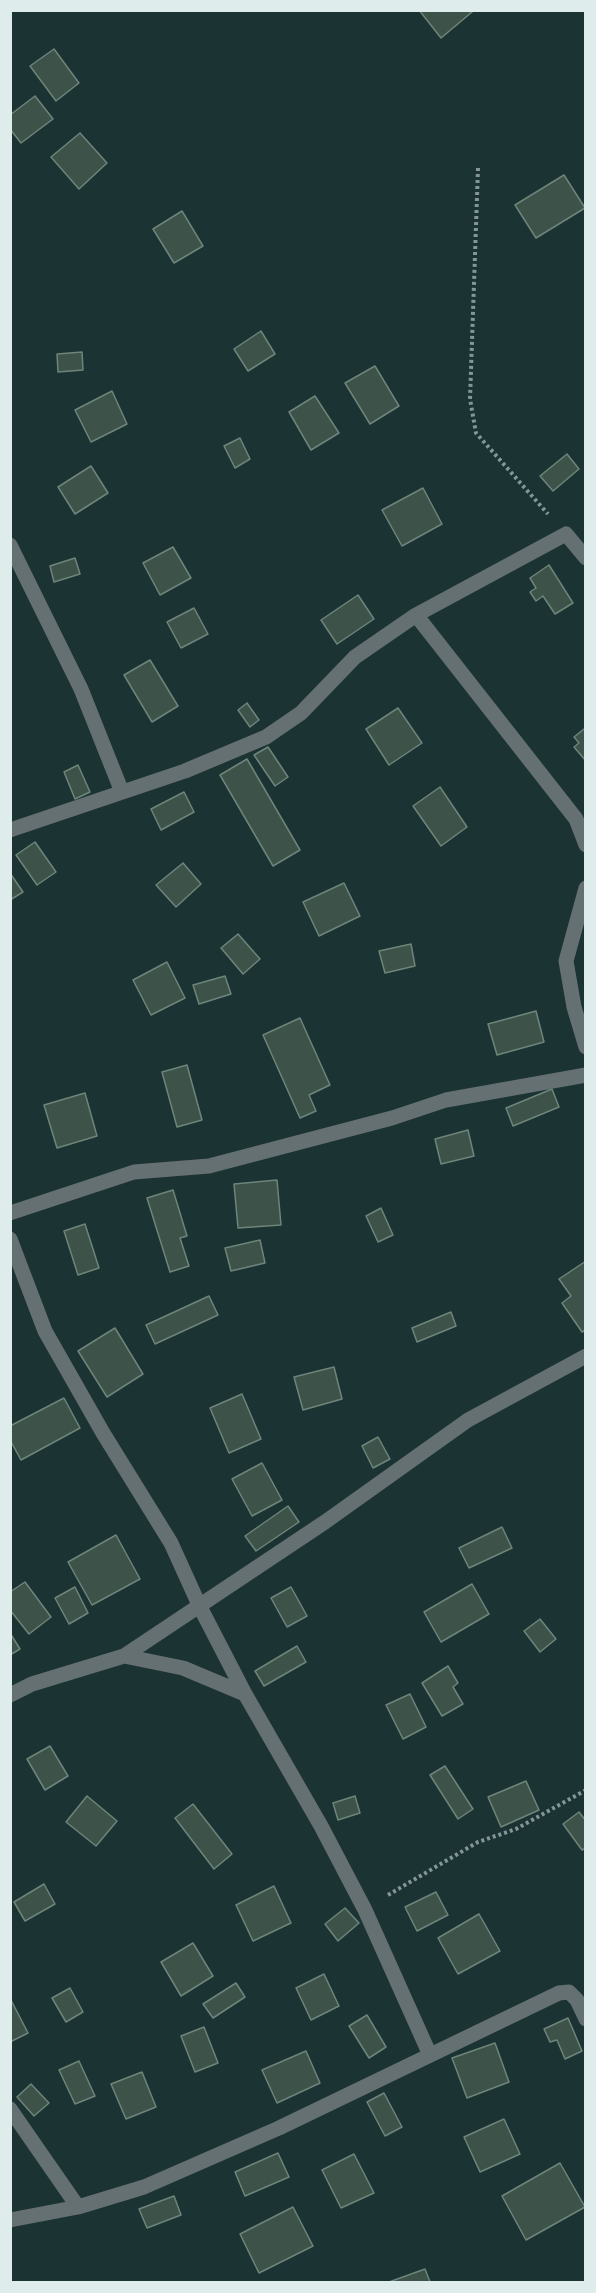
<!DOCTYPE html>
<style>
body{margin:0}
#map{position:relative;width:596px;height:2293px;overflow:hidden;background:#1b3332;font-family:Mulish,sans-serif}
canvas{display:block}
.frame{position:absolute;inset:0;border:12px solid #deeceb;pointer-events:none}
</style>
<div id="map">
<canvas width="596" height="2293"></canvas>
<div class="frame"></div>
</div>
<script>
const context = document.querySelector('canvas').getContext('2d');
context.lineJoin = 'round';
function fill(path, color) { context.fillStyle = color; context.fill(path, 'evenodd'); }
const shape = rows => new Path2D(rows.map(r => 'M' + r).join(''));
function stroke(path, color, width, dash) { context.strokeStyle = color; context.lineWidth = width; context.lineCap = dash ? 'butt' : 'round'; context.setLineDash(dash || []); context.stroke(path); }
const building = shape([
 [419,10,471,10,472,12,441,38,419,10],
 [54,49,79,83,56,101,30,66,54,49],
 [35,96,53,119,21,143,10,129,10,115,35,96],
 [80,133,107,163,79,189,51,157,80,133],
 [564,175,585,208,536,238,515,205,564,175],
 [182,211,203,246,174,263,153,229,182,211],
 [261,331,275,354,248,371,234,349,261,331],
 [82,352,83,370,58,372,57,354,82,352],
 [375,366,399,406,370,424,345,383,375,366],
 [112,391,127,424,91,442,75,410,112,391],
 [315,396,339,433,311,450,289,412,315,396],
 [240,438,250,459,235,468,224,446,240,438],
 [567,454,579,469,553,491,540,476,567,454],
 [91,466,108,493,75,514,58,487,91,466],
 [423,488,442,524,402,546,382,510,423,488],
 [173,547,191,578,160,595,143,563,173,547],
 [75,558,80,574,54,582,50,566,75,558],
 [549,565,573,603,555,614,543,596,536,601,530,592,536,588,530,578,549,565],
 [358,595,374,619,337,644,321,620,358,595],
 [194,608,208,634,181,648,167,622,194,608],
 [150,660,178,706,152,722,124,675,150,660],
 [247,703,259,720,250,727,238,710,247,703],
 [398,708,422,743,389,765,366,729,398,708],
 [584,729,586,730,586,761,574,747,579,743,574,737,584,729],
 [268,747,288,777,275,786,254,755,268,747],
 [247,759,300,850,273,866,220,775,247,759],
 [78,765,90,792,75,799,64,772,78,765],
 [440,787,467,827,441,846,413,806,440,787],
 [184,792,194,812,161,830,151,809,184,792],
 [35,842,56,872,37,885,16,855,35,842],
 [183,863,201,884,176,907,156,885,183,863],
 [10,873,23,892,10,900,10,873],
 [344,883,360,916,319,936,303,902,344,883],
 [238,934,260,959,243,974,221,948,238,934],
 [411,944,415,966,385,973,379,951,411,944],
 [167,962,185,998,151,1015,133,980,167,962],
 [225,976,231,994,199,1004,193,985,225,976],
 [536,1011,544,1042,497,1055,488,1024,536,1011],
 [300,1018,330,1085,309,1095,316,1111,300,1118,263,1035,300,1018],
 [187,1065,202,1120,177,1127,162,1072,187,1065],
 [552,1089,559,1107,513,1126,506,1108,552,1089],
 [85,1093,97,1136,57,1148,44,1105,85,1093],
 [468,1130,474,1156,441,1164,435,1139,468,1130],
 [277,1180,281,1225,238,1228,234,1184,277,1180],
 [173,1190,187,1236,180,1238,189,1266,170,1272,147,1198,173,1190],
 [381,1208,393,1235,378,1242,366,1216,381,1208],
 [85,1224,99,1268,78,1275,64,1231,85,1224],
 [260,1240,265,1263,231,1271,225,1248,260,1240],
 [586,1261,586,1330,582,1332,562,1303,571,1296,559,1279,586,1261],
 [209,1296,218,1315,155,1344,146,1325,209,1296],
 [451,1312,456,1326,417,1342,412,1328,451,1312],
 [115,1328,143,1374,107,1397,78,1351,115,1328],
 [334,1367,342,1399,303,1410,294,1377,334,1367],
 [242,1394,261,1439,229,1453,210,1408,242,1394],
 [64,1398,80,1428,21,1460,10,1440,10,1426,64,1398],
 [378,1437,390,1459,373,1468,362,1446,378,1437],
 [262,1463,282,1500,252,1516,232,1479,262,1463],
 [288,1506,299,1522,256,1551,245,1536,288,1506],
 [502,1527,512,1548,469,1568,459,1548,502,1527],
 [116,1535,140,1579,92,1605,68,1562,116,1535],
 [25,1582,51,1617,29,1634,10,1610,10,1592,25,1582],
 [472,1584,489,1614,441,1642,424,1612,472,1584],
 [75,1587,88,1613,69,1624,55,1598,75,1587],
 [291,1587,307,1616,287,1627,271,1598,291,1587],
 [540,1619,556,1639,540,1652,524,1631,540,1619],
 [10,1633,20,1649,10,1655,10,1633],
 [297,1646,306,1662,264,1686,255,1671,297,1646],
 [448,1666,458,1683,453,1687,463,1704,442,1716,422,1683,448,1666],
 [410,1694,426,1727,403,1739,386,1705,410,1694],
 [50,1746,68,1776,45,1790,27,1759,50,1746],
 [445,1766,473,1809,458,1819,430,1775,445,1766],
 [526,1781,539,1810,501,1827,488,1797,526,1781],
 [87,1796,117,1821,96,1846,66,1822,87,1796],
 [355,1796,360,1813,338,1820,333,1803,355,1796],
 [193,1804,232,1854,214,1869,175,1818,193,1804],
 [579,1812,586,1821,586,1848,582,1850,563,1824,579,1812],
 [44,1884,55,1904,25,1921,14,1902,44,1884],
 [274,1886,291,1923,253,1941,236,1905,274,1886],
 [436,1892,448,1915,417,1931,405,1907,436,1892],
 [345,1908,359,1923,338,1941,325,1924,345,1908],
 [479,1914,500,1951,458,1974,438,1938,479,1914],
 [193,1943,213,1976,181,1996,161,1962,193,1943],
 [324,1974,339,2006,311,2020,296,1988,324,1974],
 [236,1983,245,1997,213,2018,203,2004,236,1983],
 [70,1988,83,2012,66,2022,52,1998,70,1988],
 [11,2000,28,2033,10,2042,10,2000,11,2000],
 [367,2015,386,2047,369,2058,349,2026,367,2015],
 [568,2018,582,2051,565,2059,557,2040,550,2042,544,2029,568,2018],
 [204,2027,218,2063,195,2072,181,2036,204,2027],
 [495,2043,509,2082,467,2098,452,2058,495,2043],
 [306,2051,320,2083,277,2103,262,2070,306,2051],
 [79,2061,95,2096,75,2104,59,2070,79,2061],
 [142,2072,156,2107,126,2119,111,2084,142,2072],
 [31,2084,49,2103,34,2116,17,2097,31,2084],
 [384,2093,402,2127,385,2136,367,2102,384,2093],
 [504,2119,520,2154,480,2172,464,2137,504,2119],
 [278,2153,289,2177,245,2196,235,2172,278,2153],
 [354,2154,374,2193,341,2208,322,2170,354,2154],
 [560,2163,585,2207,526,2240,502,2196,560,2163],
 [174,2196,181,2215,147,2228,139,2209,174,2196],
 [293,2207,313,2246,259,2273,240,2234,293,2207],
 [425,2269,430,2282,389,2282,425,2269]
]);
fill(building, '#3d5249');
stroke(building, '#6e857b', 1.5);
stroke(shape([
 [478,168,470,399,476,433,548,514],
 [388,1895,478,1842,516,1829,586,1790]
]), '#849796', 4, [3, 3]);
stroke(shape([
 [10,545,81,689,122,792],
 [416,615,576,819,586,845],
 [10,830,185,771,266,737,301,713,355,657,416,615,566,534,586,558],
 [586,888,566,961,574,1007,586,1047],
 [10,1213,134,1172,209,1166,392,1118,446,1100,586,1075],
 [10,1239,45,1331,103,1433,171,1543,200,1607,245,1694],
 [124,1656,325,1522,468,1420,586,1356],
 [10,1695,32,1684,124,1656,183,1668,245,1694,321,1826,365,1910,430,2055],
 [10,2109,78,2207],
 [10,2220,78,2207,144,2187,279,2128,559,1993,569,1992,577,2000,586,2019]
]), '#657073', 15);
</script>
